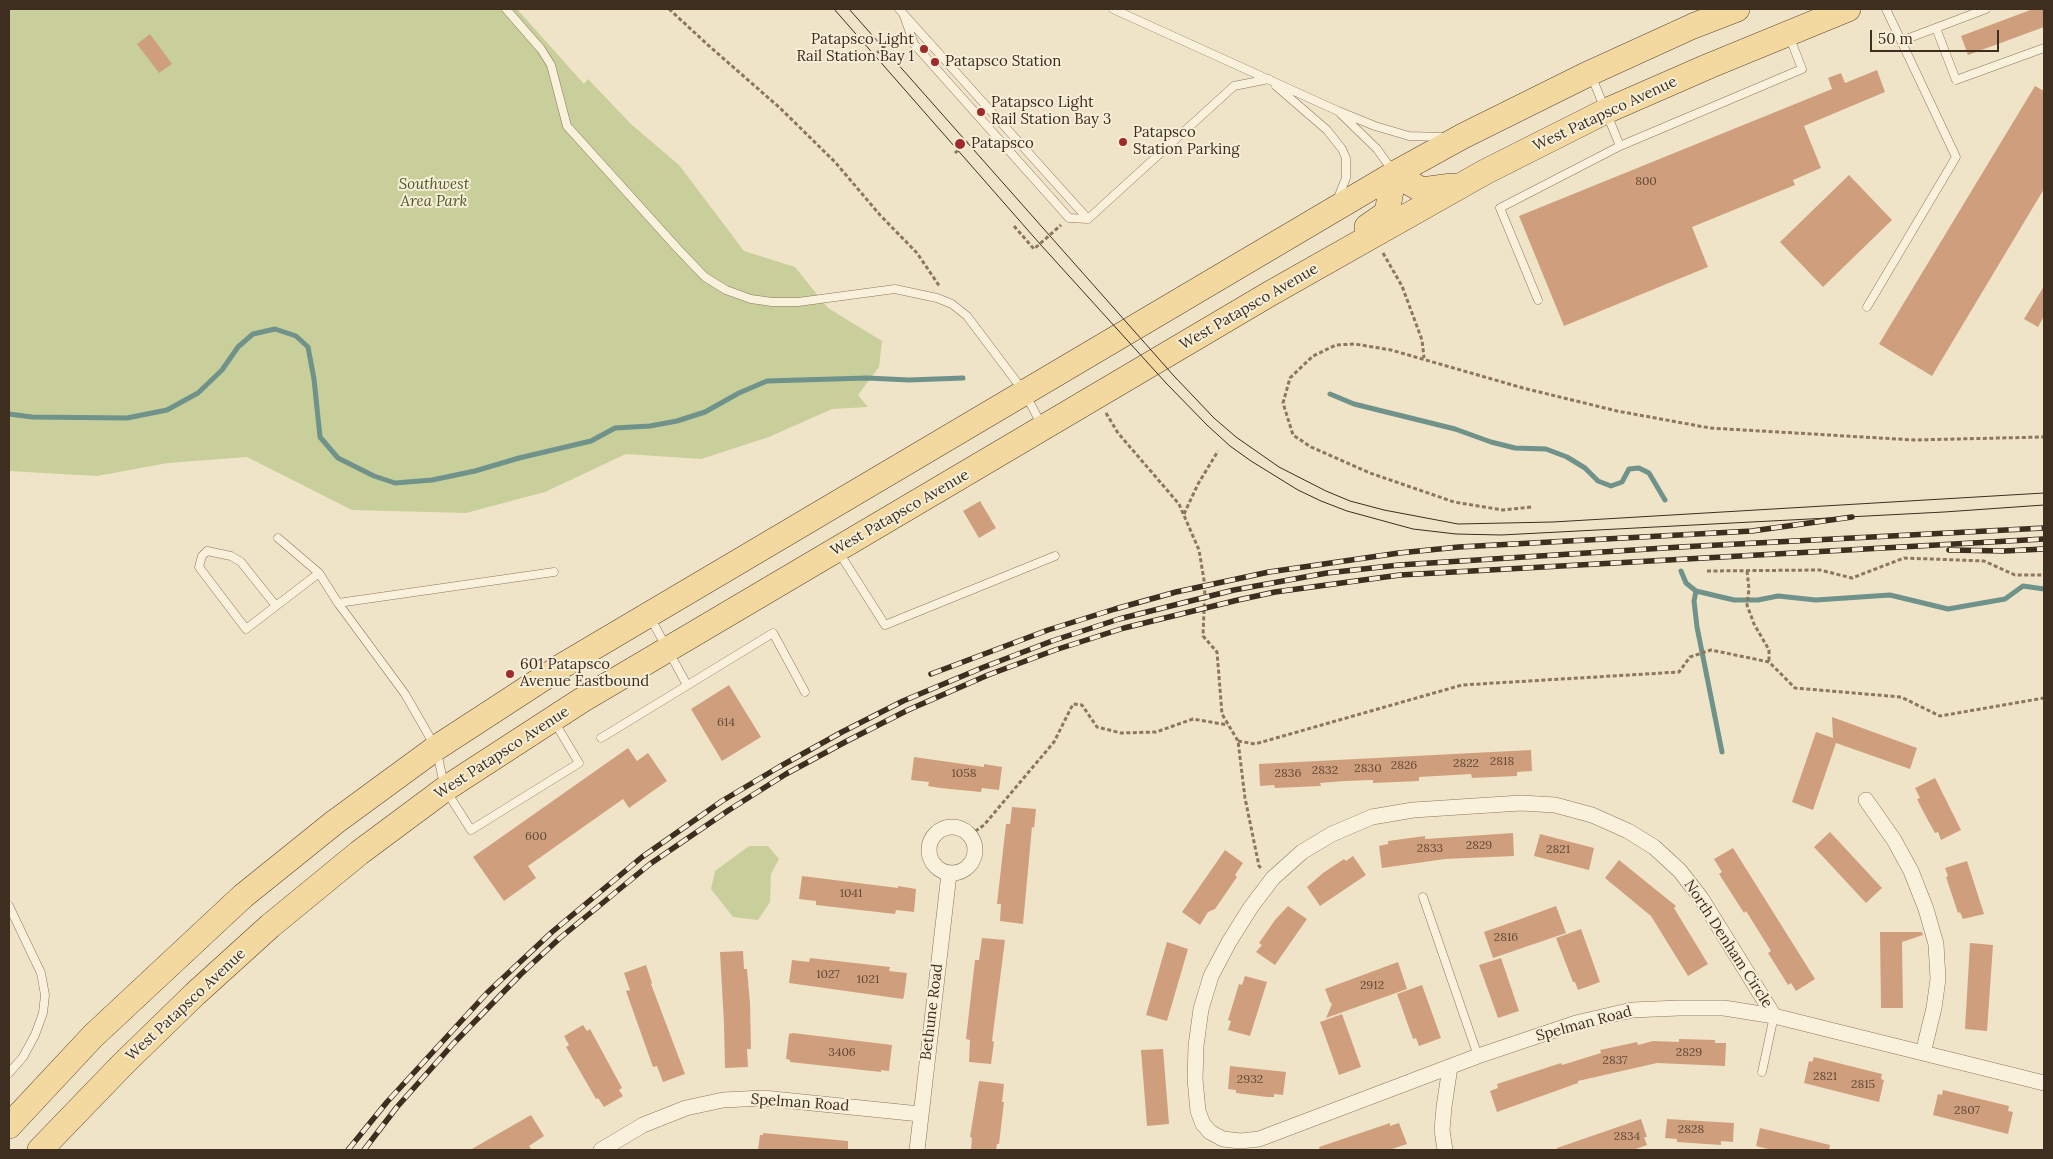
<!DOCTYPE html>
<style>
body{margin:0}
#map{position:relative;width:2053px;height:1159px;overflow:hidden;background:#f0e4c8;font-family:Lora,serif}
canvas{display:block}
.frame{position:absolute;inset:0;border:10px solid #3d2e20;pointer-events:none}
.scale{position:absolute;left:1870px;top:30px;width:129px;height:22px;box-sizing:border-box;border:2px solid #3d2e20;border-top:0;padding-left:6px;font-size:15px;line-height:18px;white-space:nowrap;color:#3d2e20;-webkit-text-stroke:4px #f7eed8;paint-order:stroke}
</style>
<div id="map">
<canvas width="2053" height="1159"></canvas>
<div class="frame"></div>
<div class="scale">50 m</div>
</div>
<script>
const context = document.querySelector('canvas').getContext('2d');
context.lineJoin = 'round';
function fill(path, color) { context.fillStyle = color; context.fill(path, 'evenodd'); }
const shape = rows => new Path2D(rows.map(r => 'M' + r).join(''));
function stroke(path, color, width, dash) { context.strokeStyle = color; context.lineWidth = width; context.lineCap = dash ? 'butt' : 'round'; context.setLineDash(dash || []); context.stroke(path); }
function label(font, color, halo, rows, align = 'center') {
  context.font = font + ' Lora,serif'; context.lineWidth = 4; context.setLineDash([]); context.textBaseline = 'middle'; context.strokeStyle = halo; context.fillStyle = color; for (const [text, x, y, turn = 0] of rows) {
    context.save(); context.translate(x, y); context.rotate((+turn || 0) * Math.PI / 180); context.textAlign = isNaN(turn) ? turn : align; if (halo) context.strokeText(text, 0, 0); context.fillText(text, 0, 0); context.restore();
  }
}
fill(shape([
 [9,9,517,9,584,84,588,79,631,124,679,165,744,251,795,267,828,308,882,341,879,367,858,395,868,407,832,409,769,437,701,459,626,454,545,492,466,513,352,510,247,457,168,463,97,476,9,471],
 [749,846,768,846,779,859,771,874,770,902,758,920,733,917,711,889,715,871]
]), '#c9cf9b');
stroke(shape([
 [1330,394,1354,404,1455,429,1491,442,1515,448,1546,449,1567,457,1585,468,1598,481,1611,486,1622,482,1629,469,1639,468,1649,473,1665,500],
 [9,414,32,417,127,418,167,410,198,393,222,370,238,347,253,334,275,329,296,336,308,347,314,379,320,437,338,458,374,476,395,483,432,480,475,471,519,458,591,441,615,428,650,426,677,421,705,412,739,393,767,381,867,378,909,380,963,378],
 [1681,571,1686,583,1696,591,1734,600,1758,600,1778,596,1816,600,1890,595,1948,609,2005,599,2023,586,2044,589],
 [1696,591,1694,601,1697,627,1722,752]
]), '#6f938a', 5);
fill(shape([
 [2033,9,2044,9,2044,27,1968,55,1961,36],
 [150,34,172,64,159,73,137,44],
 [1877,70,1885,92,1804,126,1821,168,1793,180,1795,185,1692,227,1708,267,1564,326,1519,216,1832,89,1828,78,1841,73,1845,83],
 [2035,86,2044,91,2044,189,1932,376,1879,344],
 [1849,175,1892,220,1823,287,1780,242],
 [2044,286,2044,316,2038,327,2024,319],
 [980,501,996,528,979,538,963,511],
 [729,685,761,737,722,761,691,709],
 [1832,717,1917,748,1910,769,1836,743,1813,810,1792,802,1816,732,1833,738],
 [628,748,637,761,648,753,667,781,629,808,623,799,528,866,536,878,504,901,473,857],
 [1531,750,1532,771,1517,772,1517,776,1472,778,1471,774,1419,777,1419,781,1373,783,1373,780,1345,781,1320,783,1321,786,1275,788,1274,785,1260,786,1259,764],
 [914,757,984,767,984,764,1002,767,999,790,982,788,981,792,940,788,928,786,929,782,911,780],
 [1935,778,1961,830,1941,840,1938,832,1935,833,1924,813,1917,799,1920,798,1915,788],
 [1012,807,1036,809,1034,828,1032,827,1023,924,1000,921,1001,904,997,904,1006,824,1010,824],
 [1830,832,1882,888,1866,903,1814,847],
 [1513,833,1514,856,1445,859,1382,868,1379,846,1388,844,1388,841,1425,836,1425,839],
 [1540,834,1594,848,1589,870,1534,856],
 [1733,848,1815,979,1796,991,1791,983,1788,985,1768,953,1771,951,1746,911,1744,913,1719,874,1722,872,1714,859],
 [1225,850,1243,863,1235,875,1237,877,1215,909,1208,912,1200,925,1182,912],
 [1353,856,1366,875,1320,906,1307,887,1323,873,1344,859,1346,861],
 [1619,860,1676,906,1674,908,1708,964,1688,976,1651,916,1605,878],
 [1967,861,1984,914,1963,919,1960,912,1958,913,1946,877,1948,876,1945,868],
 [802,876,898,888,898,886,916,889,914,912,896,910,895,914,816,905,816,901,799,899],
 [1288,906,1307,919,1275,965,1256,952,1262,945,1259,943,1275,920],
 [1556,906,1566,933,1493,958,1484,932,1518,920,1518,922,1518,920],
 [1581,929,1600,982,1578,990,1575,982,1573,982,1556,938],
 [1880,932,1922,932,1923,935,1902,942,1903,1008,1881,1008],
 [982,938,1005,940,992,1041,994,1042,991,1064,969,1062,970,1040,966,1039,975,960,979,960],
 [1167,942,1188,949,1167,1021,1146,1015],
 [1970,943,1993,945,1987,1031,1965,1029],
 [743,951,744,969,747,969,750,1003,751,1049,747,1049,748,1067,725,1068,724,1024,720,952],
 [810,958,890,967,889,971,907,973,904,996,903,999,789,983,792,960,809,962],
 [1501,958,1519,1011,1498,1018,1479,965],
 [1398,962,1407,989,1326,1018,1332,1004,1330,1002,1325,989],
 [646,965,652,983,651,984,685,1074,663,1082,657,1066,653,1067,626,991,630,990,624,973],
 [1245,976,1267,982,1250,1036,1228,1030,1231,1021,1228,1020,1239,984,1242,985],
 [1422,985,1441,1038,1419,1046,1416,1038,1413,1039,1397,994],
 [1342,1014,1361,1067,1339,1075,1320,1022],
 [583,1025,587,1031,590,1029,622,1088,619,1090,623,1096,604,1107,598,1098,596,1099,566,1047,569,1045,564,1036],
 [793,1033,892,1045,889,1071,881,1070,881,1072,790,1062,790,1060,786,1059,789,1034],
 [1679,1039,1715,1040,1715,1043,1726,1043,1725,1066,1657,1063,1578,1081,1578,1083,1497,1112,1490,1091,1498,1088,1497,1084,1561,1063,1562,1065,1601,1053,1600,1050,1637,1042,1638,1045,1653,1041,1679,1042],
 [1163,1049,1169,1124,1147,1126,1141,1050],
 [1814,1057,1882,1074,1881,1079,1884,1080,1879,1102,1804,1083,1809,1061,1812,1062],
 [1230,1066,1286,1072,1283,1095,1274,1094,1274,1097,1267,1097,1236,1093,1236,1090,1228,1089],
 [979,1081,1004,1084,1002,1102,1004,1102,999,1144,997,1144,996,1150,971,1150,972,1138,970,1137],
 [1943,1090,2009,1106,2008,1111,2013,1112,2008,1134,1933,1115,1938,1094,1942,1095],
 [531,1115,544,1136,529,1146,532,1150,470,1150],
 [1641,1119,1647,1137,1644,1137,1647,1145,1633,1150,1557,1150,1557,1148],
 [1667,1119,1734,1123,1733,1142,1721,1141,1721,1145,1677,1142,1677,1139,1665,1138],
 [1390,1123,1390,1126,1399,1123,1407,1144,1389,1150,1320,1150,1319,1147],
 [1760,1128,1830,1145,1829,1150,1772,1150,1756,1146],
 [763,1133,848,1141,848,1150,758,1150,760,1135,763,1135]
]), '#cf9f7d');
const service = shape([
 [506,9,541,49,551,65,567,126,679,250,705,277,726,290,751,299,772,302,798,302,895,289,937,298,952,304,967,316,1025,393,1041,424],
 [899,9,1088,219],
 [1113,9,1338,111,1375,126,1409,136,1443,137],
 [903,13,914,44,1069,218,1088,219,1234,86,1269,79],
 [1936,28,1956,80,2044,48],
 [1901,41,1986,9],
 [1591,75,1620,146],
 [1276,86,1327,130,1342,149,1346,158,1346,178,1338,198],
 [1341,114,1377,149,1392,170],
 [1538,300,1500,208,1620,146,1802,69,1790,38],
 [1867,307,1956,157,1886,9],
 [278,538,319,573,338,603,405,694,436,748,445,789,471,830,579,763,555,723],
 [838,551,885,625,1055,556],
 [338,603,554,572],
 [276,606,241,562,231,556,207,551,202,556,199,567,246,629,276,606,319,573],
 [651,619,687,685],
 [601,738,773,633,805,692],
 [1423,897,1478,1056],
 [9,906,41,973,45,995,43,1013,35,1035,23,1057,9,1073],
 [1762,1072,1774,1016]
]);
const minor = shape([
 [1866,800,1894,840,1911,871,1926,909,1936,944,1938,979,1934,1008,1923,1053],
 '929 850a23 23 0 1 1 46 0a23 23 0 1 1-46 0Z',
 [1774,1016,1701,898,1680,871,1654,847,1628,831,1592,815,1555,805,1521,803,1413,810,1372,817,1332,834,1302,852,1273,878,1251,907,1229,942,1211,976,1201,1009,1196,1046,1195,1079,1198,1111,1203,1124,1210,1132,1223,1139,1240,1141,1259,1139,1478,1056,1576,1023,1632,1010,1679,1008,1724,1008,1774,1016,2044,1083],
 [601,1150,643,1125,686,1108,723,1100,763,1098,920,1114],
 [917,1150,949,874],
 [1445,1150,1442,1130,1444,1107,1450,1067]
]);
const primary = shape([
 [1394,174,1422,190,1452,186],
 [1367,227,1387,213,1394,174],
 [9,1126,93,1036,243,896,335,822,436,748,562,666,1394,174,1463,136,1590,73,1693,26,1737,9],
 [40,1150,123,1064,195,994,270,926,359,853,445,789,582,700,1271,293,1485,172,1606,111,1709,66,1848,9]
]);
stroke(service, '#8d765c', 9);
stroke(minor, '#8d765c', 16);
stroke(primary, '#5b4430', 26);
stroke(shape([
 [669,9,708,45,780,108,835,162,880,215,917,253,940,287],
 [871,61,869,60,898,35],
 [955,153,969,140],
 [1014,226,1034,249,1061,225],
 [1383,253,1402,286,1422,340,1424,358],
 [1106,413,1118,433,1179,504,1199,550,1205,586,1203,636,1217,652,1222,714,1238,741,1245,798,1259,866,1261,868],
 [1531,507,1503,510,1454,502,1370,473,1311,447,1293,435,1283,403,1290,378,1313,356,1336,345,1355,344,1391,350,1523,388,1617,411,1710,428,1914,440,2044,437],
 [1184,514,1198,484,1218,451],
 [1707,571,1820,570,1852,578,1904,558,1984,561,2015,575,2044,575],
 [1747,571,1749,589,1747,605,1754,624,1769,650,1769,662],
 [1238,741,1255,744,1462,685,1679,672,1690,657,1711,650,1769,662,1795,688,1901,697,1940,716,2044,698],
 [970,835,984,825,1054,742,1073,704,1082,705,1097,727,1121,733,1156,732,1193,719,1228,725]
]), '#8d765c', 3, [4, 2.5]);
stroke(service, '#faf1dc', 8);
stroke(minor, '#faf1dc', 15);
stroke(primary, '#f3d9a0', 25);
stroke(shape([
 [834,9,1040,244,1166,383,1207,425,1230,446,1251,461,1298,490,1321,501,1347,511,1413,529,1456,534,1501,535,1944,512,2044,505],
 [849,9,1174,376,1214,418,1236,437,1279,467,1326,491,1350,501,1384,510,1458,524,1553,522,2044,493]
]), '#3d2e20', 1);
const rail = shape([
 [1949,550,2004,551,2044,549],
 [931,674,1048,630,1115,609,1176,592,1269,572,1399,553,1459,547,1752,531,1852,517],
 [348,1150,387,1102,487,993,552,932,642,857,722,801,779,767,842,732,903,701,984,667,1052,641,1119,619,1234,590,1327,573,1399,565,1680,547,2044,528],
 [364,1150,397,1107,453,1044,521,974,560,938,650,864,729,810,786,774,847,741,908,710,988,675,1055,650,1124,628,1238,600,1275,592,1400,575,2044,539]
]);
stroke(rail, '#3d2e20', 5.5);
stroke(rail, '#f7eed8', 4, [11]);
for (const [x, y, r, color] of [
 [924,49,5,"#9e2a2b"],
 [935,62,5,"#9e2a2b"],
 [981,112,5,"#9e2a2b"],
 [1123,142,5,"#9e2a2b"],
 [960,144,6,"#9e2a2b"],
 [510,674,5,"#9e2a2b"]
]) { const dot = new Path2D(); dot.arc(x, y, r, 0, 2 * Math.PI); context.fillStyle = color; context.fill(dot); stroke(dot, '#f7eed8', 2); }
label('12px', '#624a37', null, [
 ["800",1646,182],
 ["614",726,723],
 ["2818",1502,762],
 ["2822",1466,764],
 ["2826",1404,766],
 ["2830",1368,769],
 ["2832",1325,771],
 ["1058",964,774],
 ["2836",1288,774],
 ["600",536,837],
 ["2829",1479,846],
 ["2833",1430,849],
 ["2821",1558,850],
 ["1041",851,894],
 ["2816",1506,938],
 ["1027",828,975],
 ["1021",868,980],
 ["2912",1372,986],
 ["3406",842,1053],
 ["2829",1689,1053],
 ["2837",1615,1061],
 ["2821",1825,1077],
 ["2932",1250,1080],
 ["2815",1863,1085],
 ["2807",1967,1111],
 ["2828",1691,1130],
 ["2834",1627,1137]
]);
label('15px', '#3d2e20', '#f7eed8', [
 ["Patapsco Light",914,40,"right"],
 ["Rail Station Bay 1",914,57,"right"],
 ["Patapsco Station",945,62],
 ["Patapsco Light",991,103],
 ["Rail Station Bay 3",991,120],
 ["Patapsco",1133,133],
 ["Station Parking",1133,150],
 ["Patapsco",971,144],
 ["601 Patapsco",520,665],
 ["Avenue Eastbound",520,682]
], 'left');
label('15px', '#3d2e20', '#f7eed8', [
 ["West Patapsco Avenue",1605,114,-25],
 ["West Patapsco Avenue",1249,307,-30],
 ["West Patapsco Avenue",900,513,-30],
 ["West Patapsco Avenue",502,753,-33],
 ["North Denham Circle",1728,944,57],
 ["West Patapsco Avenue",186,1005,-43],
 ["Bethune Road",932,1012,-83],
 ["Spelman Road",1584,1024,-15],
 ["Spelman Road",800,1103,4]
]);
label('italic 15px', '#4d5a26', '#f7eed8', [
 ["Southwest",434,185],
 ["Area Park",434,202]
]);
</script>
